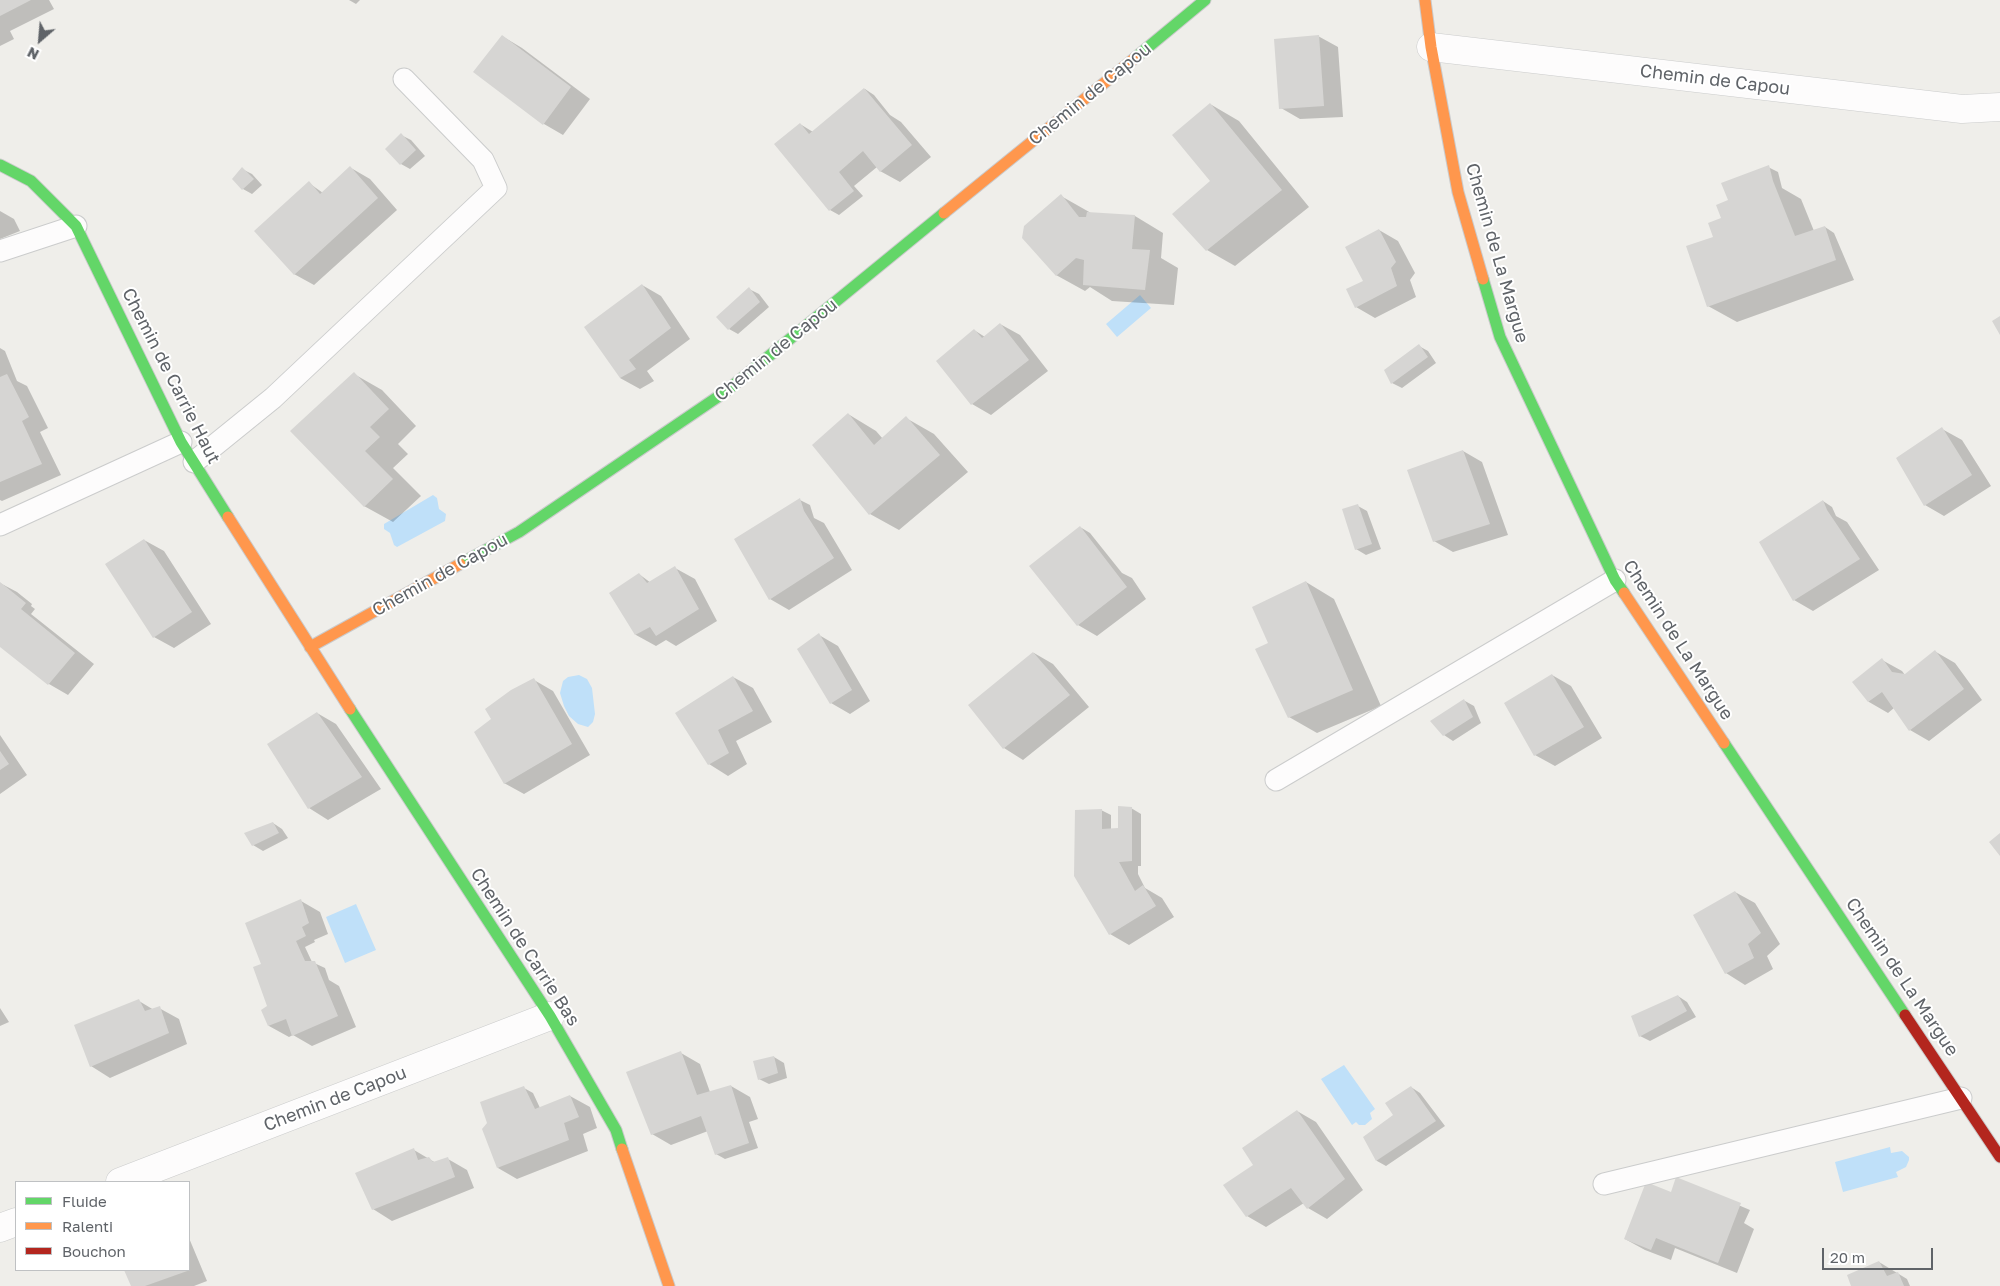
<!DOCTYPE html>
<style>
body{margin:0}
#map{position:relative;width:2000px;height:1286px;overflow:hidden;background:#efeeea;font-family:"Golos Text",sans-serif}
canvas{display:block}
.legend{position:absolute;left:15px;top:1181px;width:175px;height:90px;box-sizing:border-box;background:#fff;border:1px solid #bfc1c3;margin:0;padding:6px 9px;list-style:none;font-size:15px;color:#5f6368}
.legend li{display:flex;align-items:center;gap:10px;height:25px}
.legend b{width:25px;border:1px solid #bfc1c3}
.north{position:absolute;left:15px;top:15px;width:50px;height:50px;-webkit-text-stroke:4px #fff;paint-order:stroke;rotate:207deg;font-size:14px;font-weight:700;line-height:20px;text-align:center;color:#5f6368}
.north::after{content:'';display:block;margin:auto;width:18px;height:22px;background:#5f6368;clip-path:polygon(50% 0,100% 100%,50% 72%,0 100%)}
.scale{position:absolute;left:1822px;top:1248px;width:111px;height:22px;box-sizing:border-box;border:2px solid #5f6368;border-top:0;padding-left:6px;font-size:15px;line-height:18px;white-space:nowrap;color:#5f6368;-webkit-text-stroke:4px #fff;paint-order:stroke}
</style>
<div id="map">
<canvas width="2000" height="1286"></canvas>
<ul class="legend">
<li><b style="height:6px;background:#63d668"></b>Fluide</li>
<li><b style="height:6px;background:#ff974d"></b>Ralenti</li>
<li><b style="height:6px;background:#b3261e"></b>Bouchon</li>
</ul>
<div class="north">N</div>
<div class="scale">20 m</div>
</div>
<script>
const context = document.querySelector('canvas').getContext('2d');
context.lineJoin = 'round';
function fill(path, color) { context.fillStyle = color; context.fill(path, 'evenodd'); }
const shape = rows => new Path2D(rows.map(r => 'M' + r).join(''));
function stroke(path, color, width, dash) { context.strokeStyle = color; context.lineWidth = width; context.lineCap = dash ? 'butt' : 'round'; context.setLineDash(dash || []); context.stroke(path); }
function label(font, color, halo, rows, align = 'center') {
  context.font = font + ' "Golos Text",sans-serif'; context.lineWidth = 4; context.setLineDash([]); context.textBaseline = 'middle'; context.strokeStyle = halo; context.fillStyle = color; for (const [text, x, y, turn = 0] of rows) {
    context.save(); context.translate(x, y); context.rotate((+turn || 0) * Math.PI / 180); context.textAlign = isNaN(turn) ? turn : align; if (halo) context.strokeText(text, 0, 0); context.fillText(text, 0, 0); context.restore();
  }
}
fill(shape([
 [1140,295,1151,308,1117,337,1106,324],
 [433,495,437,498,439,509,446,514,445,521,397,547,394,545,390,533,384,529,384,524],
 [579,675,587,679,592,688,595,714,593,722,588,727,578,724,569,716,564,706,560,693,563,681,568,677],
 [356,904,376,950,345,963,326,917],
 [1344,1065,1375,1109,1370,1113,1372,1119,1365,1125,1359,1125,1356,1122,1352,1125,1321,1079],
 [1890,1147,1891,1153,1902,1151,1909,1157,1909,1160,1906,1167,1896,1172,1898,1177,1843,1192,1835,1162]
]), '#bfe0f9');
fill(shape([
 [0,0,49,0,54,9,10,31,14,39,0,46],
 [349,0,360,0,356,4],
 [502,36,522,48,590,99,563,135,544,124],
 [1318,36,1338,47,1343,117,1300,119,1281,108],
 [865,89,874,95,890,115,901,122,931,157,900,182,880,171,877,167,854,186,863,196,839,215,830,210,800,124,813,132],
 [1210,104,1239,121,1309,207,1235,266,1207,250,1211,181],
 [401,135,411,140,425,156,410,169,401,164],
 [1768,167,1778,172,1782,188,1801,199,1814,231,1825,227,1834,233,1854,280,1737,322,1708,306,1715,238,1730,200],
 [351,168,370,179,397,210,314,285,294,274,309,183,323,193],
 [242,169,252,174,262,185,252,194,243,189],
 [1061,196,1091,213,1135,216,1163,233,1161,258,1178,268,1174,305,1112,301,1090,287,1085,291,1056,275],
 [0,211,14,219,20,231,0,239],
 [1379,230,1398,241,1415,273,1410,280,1416,297,1375,318,1356,307,1365,282],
 [642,285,661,296,690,339,647,371,654,381,640,389,620,378],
 [749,289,759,294,769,307,738,334,729,329],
 [1000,324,1020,335,1048,371,991,415,972,404,974,330,985,337],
 [1419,346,1428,351,1436,363,1402,388,1392,383,1386,370],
 [0,348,5,351,17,381,27,386,48,428,40,432,61,475,2,501,0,500],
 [354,374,382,390,416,426,398,444,408,454,393,468,421,496,393,522,364,506],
 [848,414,876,431,883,439,906,418,934,434,968,472,899,530,870,514],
 [1942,429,1962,440,1991,486,1944,516,1925,505,1898,458],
 [1463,451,1482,462,1508,535,1453,552,1434,541],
 [800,500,810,505,814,518,824,523,852,570,789,610,770,599],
 [1823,501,1832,507,1836,516,1847,522,1879,570,1813,611,1794,600],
 [1358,506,1367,511,1381,549,1366,555,1356,549],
 [1080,527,1090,533,1122,573,1132,578,1146,599,1097,636,1078,625],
 [144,540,164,551,211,624,174,648,154,637],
 [675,568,695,579,717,621,676,646,666,640,656,646,636,635,610,593,639,574,651,583],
 [1306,582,1334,599,1381,706,1317,733,1289,717,1270,644],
 [0,583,17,592,32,604,31,606,35,609,31,614,94,664,68,695,49,684,0,645],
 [819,635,838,646,870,701,850,714,831,703],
 [1936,652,1955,663,1982,700,1929,741,1910,730,1894,708,1888,713,1869,702,1854,682,1882,660,1902,671,1905,675],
 [1034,653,1053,664,1089,707,1023,760,1004,748,969,705],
 [1552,675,1571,686,1602,738,1555,766,1535,755],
 [733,677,753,688,772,722,736,741,747,764,728,776,709,764,677,713],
 [534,680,553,691,590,755,524,794,504,783,494,719],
 [1465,701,1474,706,1481,723,1453,741,1444,735],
 [317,713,336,724,381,789,328,820,309,808],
 [0,735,27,775,0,794],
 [1131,808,1141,814,1141,866,1138,866,1138,874,1145,888,1162,898,1174,917,1129,945,1110,934,1075,876,1101,810,1111,815,1111,829,1119,829],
 [273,823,282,829,288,838,263,851,253,845],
 [1735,892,1755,903,1780,944,1767,956,1773,969,1745,985,1726,973,1694,916],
 [301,901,320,912,328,934,314,940,315,942,305,947,312,962,325,968,329,980,339,986,356,1027,312,1046,293,1035,289,1037,269,1026,263,1010,269,1006,263,964],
 [1678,996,1687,1002,1696,1017,1650,1041,1640,1036],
 [139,1001,154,1010,159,1008,179,1019,187,1044,110,1078,91,1066],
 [0,1008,9,1022,0,1026],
 [681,1053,700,1064,710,1092,731,1086,750,1097,758,1119,749,1122,758,1148,725,1159,716,1154,708,1131,671,1145,652,1134],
 [774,1057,784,1063,787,1078,769,1084,759,1079],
 [1411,1087,1420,1093,1445,1126,1386,1166,1377,1161,1364,1137,1395,1115],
 [524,1088,533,1093,540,1108,570,1096,590,1107,597,1128,583,1134,588,1151,517,1179,498,1168],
 [1297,1111,1316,1122,1363,1190,1327,1219,1308,1208,1304,1203,1266,1227,1247,1216,1255,1165],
 [414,1150,436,1163,448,1159,467,1170,474,1188,392,1221,373,1209],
 [1677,1179,1750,1210,1744,1223,1754,1229,1737,1273,1675,1248,1671,1260,1645,1250,1625,1239,1672,1193],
 [189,1238,207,1281,194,1286,132,1286,125,1270,189,1270],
 [1879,1262,1907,1279,1910,1286,1853,1286]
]), '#0003');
fill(shape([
 [0,0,31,0,0,16],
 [502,35,571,87,543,125,473,72],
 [1319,35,1324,106,1279,109,1274,39],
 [864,88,912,145,880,172,863,151,839,172,854,191,829,211,774,144,800,123,809,134],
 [1210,103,1282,190,1206,251,1172,214,1210,181,1172,135],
 [401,133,416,150,400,165,385,149],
 [1769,165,1773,181,1795,236,1825,226,1836,260,1707,307,1686,246,1713,237,1708,223,1721,218,1716,205,1728,200,1721,183],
 [350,166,378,198,294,275,254,231,309,181,320,194],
 [242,167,254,179,242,190,232,179],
 [1061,194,1079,217,1086,217,1087,212,1135,215,1132,249,1150,250,1145,290,1083,285,1084,260,1076,258,1056,276,1022,238,1024,226],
 [1379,229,1396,262,1391,268,1397,286,1355,308,1346,289,1363,281,1345,247],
 [642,284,671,328,629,360,636,369,620,378,584,327],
 [749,287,760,302,728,330,716,317],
 [2000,316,2000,335,1992,321],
 [1000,323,1029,360,971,405,936,361,974,329,982,338],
 [1419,344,1428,357,1391,384,1384,370],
 [354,372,389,409,370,427,380,437,365,451,393,479,364,507,290,431],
 [7,374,29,417,22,421,42,464,0,482,0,377],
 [848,413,874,445,906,416,940,455,869,515,812,445],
 [1942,427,1972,475,1924,506,1896,458],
 [1463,450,1490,524,1433,542,1407,470],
 [800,498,804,511,834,558,769,600,734,539],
 [1823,500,1827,510,1860,559,1793,601,1759,542],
 [1358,504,1372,544,1355,550,1342,509],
 [1080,526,1127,587,1077,626,1029,566],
 [144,539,192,612,153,638,105,564],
 [675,566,699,609,656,636,650,627,635,635,609,593,639,573,647,583],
 [1306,581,1353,690,1288,718,1255,649,1268,643,1252,607],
 [0,582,26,603,21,609,75,653,48,685,0,647],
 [819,633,852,690,830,704,797,649],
 [1935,650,1964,689,1909,731,1882,692,1868,702,1852,682,1882,658,1892,672,1905,674],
 [1033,652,1070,695,1003,749,968,705],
 [1552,674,1584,727,1534,756,1504,703],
 [733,676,753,711,718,730,729,753,708,765,675,713],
 [534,678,572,744,504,784,474,732,491,719,485,709,511,690],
 [1464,699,1473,717,1443,736,1430,721],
 [317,712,362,777,308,809,267,744],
 [0,751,9,764,0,770],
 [1118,806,1132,807,1132,861,1119,862,1135,891,1143,885,1156,906,1109,935,1074,876,1075,810,1102,809,1102,829,1118,828],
 [273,822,279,833,252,846,244,833],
 [2000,833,2000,856,1989,842],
 [1735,891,1761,933,1748,944,1754,958,1725,974,1693,915],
 [301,899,309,923,302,927,306,936,296,941,305,961,315,961,338,1016,292,1036,286,1019,268,1026,261,1010,267,1006,253,967,261,964,245,923],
 [1678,995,1687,1011,1639,1037,1631,1016],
 [139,999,145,1011,160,1006,169,1033,90,1067,74,1025],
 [681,1051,697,1095,731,1085,749,1143,715,1155,701,1116,651,1135,626,1072],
 [774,1056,778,1073,758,1080,753,1061],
 [524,1086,535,1109,570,1095,579,1117,564,1123,569,1140,497,1168,482,1129,487,1123,480,1102],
 [1411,1086,1436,1121,1376,1161,1363,1137,1393,1115,1385,1103],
 [1297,1110,1345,1179,1307,1209,1291,1188,1246,1217,1223,1185,1253,1165,1242,1148],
 [414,1148,418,1160,429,1157,433,1162,448,1157,455,1177,372,1210,355,1173],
 [1676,1177,1741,1203,1718,1263,1656,1238,1651,1250,1624,1239,1646,1182,1671,1192],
 [1879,1261,1887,1276,1898,1272,1904,1286,1851,1286,1847,1275],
 [124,1270,190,1270,145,1286,131,1286]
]), '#d6d5d3');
const lane = shape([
 [0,251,76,226],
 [194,462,273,398,496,188,483,160,404,79],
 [0,525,181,442],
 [1276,780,1615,580],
 [1604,1184,1961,1098]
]);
const street = shape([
 [1431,47,1962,109,2000,107],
 [120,1182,550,1016],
 [0,1228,16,1222]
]);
const fast = shape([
 [1135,58,1205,0],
 [0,165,31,181,76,226,181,442,228,517],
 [1483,279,1500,337,1615,580,1624,593],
 [460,564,519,532,725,392,944,213],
 [350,709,550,1016,616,1130,622,1149],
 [1724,743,1905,1015]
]);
const slow = shape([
 [1425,0,1431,47,1458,192,1483,279],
 [944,213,1135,58],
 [228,517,350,709],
 [1624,593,1724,743],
 [310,647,460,564],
 [622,1149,669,1286]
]);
const jam = shape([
 [1905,1015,2000,1157]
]);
stroke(lane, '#cbcccc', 23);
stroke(street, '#cbcccc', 29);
stroke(fast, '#cacacb', 13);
stroke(slow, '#cacacb', 13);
stroke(jam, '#cacacb', 13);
stroke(lane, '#fdfcfc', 21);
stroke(street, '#fdfcfc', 28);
stroke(fast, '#63d668', 11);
stroke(slow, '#ff974d', 11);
stroke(jam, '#b3261e', 11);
label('18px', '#5f6368', '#fff', [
 ["Chemin de Capou",1715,80,7],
 ["Chemin de Capou",1090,94,-39],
 ["Chemin de La Margue",1497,253,74],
 ["Chemin de Capou",776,350,-39],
 ["Chemin de Carrie Haut",171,376,63],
 ["Chemin de Capou",440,575,-29],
 ["Chemin de La Margue",1678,640,57],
 ["Chemin de Carrie Bas",525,947,57],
 ["Chemin de La Margue",1902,977,56],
 ["Chemin de Capou",335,1099,-21]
]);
</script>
